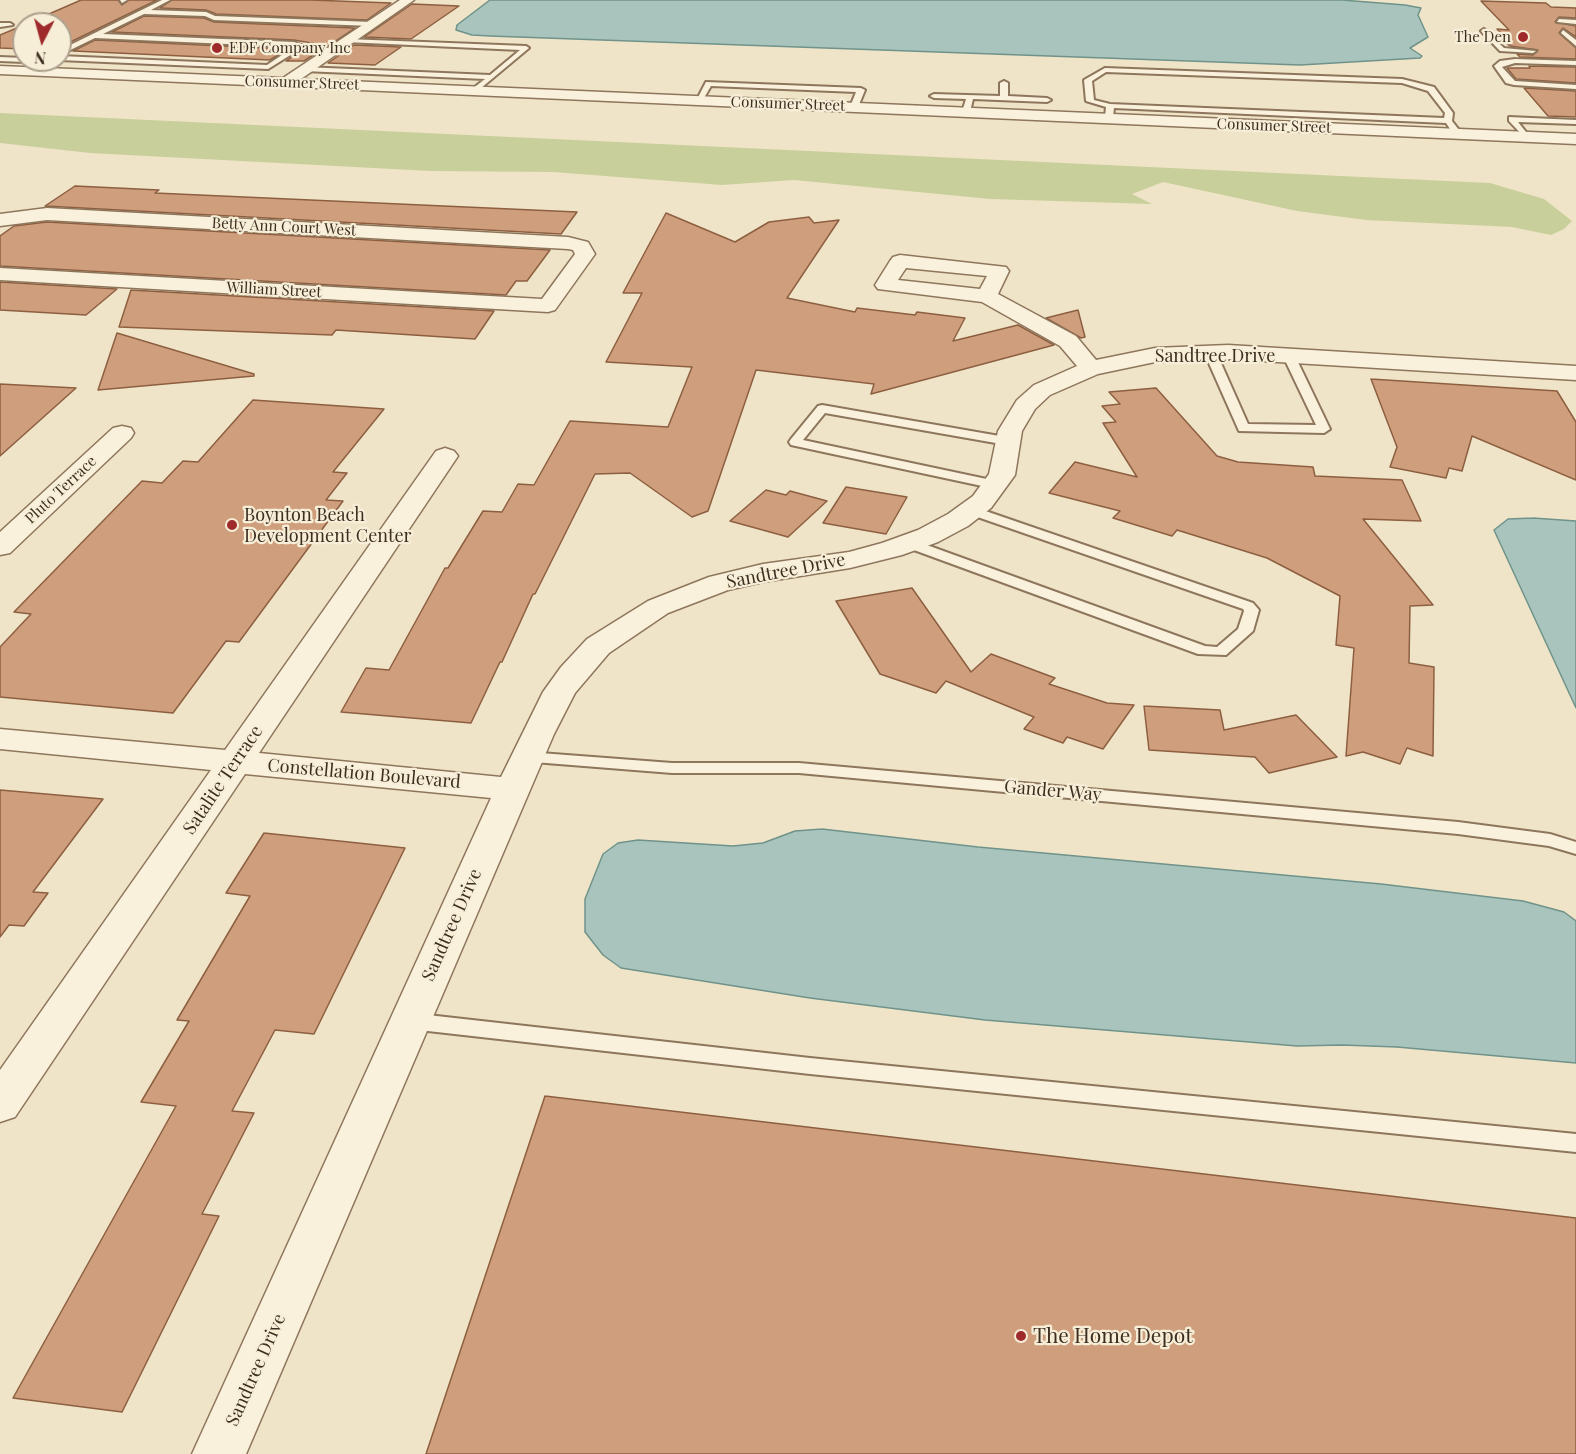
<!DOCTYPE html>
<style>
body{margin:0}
#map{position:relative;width:1576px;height:1454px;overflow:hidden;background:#f0e4c8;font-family:"Playfair Display",serif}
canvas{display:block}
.north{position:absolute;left:12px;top:12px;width:60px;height:60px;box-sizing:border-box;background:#f7eed8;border:2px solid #ada18e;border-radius:50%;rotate:186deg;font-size:16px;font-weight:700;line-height:24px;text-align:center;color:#3d2e20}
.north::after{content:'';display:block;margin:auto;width:21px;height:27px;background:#9e2a2b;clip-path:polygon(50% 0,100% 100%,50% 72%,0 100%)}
</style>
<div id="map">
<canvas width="1576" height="1454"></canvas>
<div class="north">N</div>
</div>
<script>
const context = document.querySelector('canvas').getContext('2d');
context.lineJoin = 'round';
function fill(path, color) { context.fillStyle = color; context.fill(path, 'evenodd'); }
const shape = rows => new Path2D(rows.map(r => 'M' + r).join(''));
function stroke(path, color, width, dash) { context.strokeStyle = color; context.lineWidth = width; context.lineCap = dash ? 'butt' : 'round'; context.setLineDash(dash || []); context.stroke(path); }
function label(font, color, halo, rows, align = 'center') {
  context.font = font + ' "Playfair Display",serif'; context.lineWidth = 4.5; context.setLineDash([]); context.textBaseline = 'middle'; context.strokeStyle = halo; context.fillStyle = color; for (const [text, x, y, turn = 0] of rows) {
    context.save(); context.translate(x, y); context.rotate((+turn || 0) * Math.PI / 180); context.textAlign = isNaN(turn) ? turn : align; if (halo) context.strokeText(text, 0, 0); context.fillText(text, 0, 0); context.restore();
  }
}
fill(shape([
 [0,113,1490,183,1544,199,1572,221,1564,229,1551,235,1512,227,1366,220,1297,211,1163,182,1132,194,1152,204,990,199,794,180,722,185,553,172,430,171,90,153,0,143]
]), '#c9cf9b');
const water = shape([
 [490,0,1342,0,1405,5,1421,8,1418,15,1428,37,1410,48,1422,56,1420,58,1300,65,490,36,472,35,456,30,457,25,490,0],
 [1533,518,1576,521,1576,708,1494,530,1508,519,1533,518],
 [822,829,978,847,1381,884,1523,901,1564,912,1576,921,1576,1063,1397,1047,1342,1045,1297,1046,985,1020,810,998,621,968,603,955,585,932,585,899,603,854,618,843,638,840,733,846,763,843,795,831,822,829]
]);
fill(water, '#a9c4bc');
stroke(water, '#6f938a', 1.5);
const building = shape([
 [81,0,118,0,122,5,129,0,157,0,60,47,60,24,26,24,81,0],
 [172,0,311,0,391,3,367,20,216,14,206,10,160,8,172,0],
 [1481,1,1546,3,1551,7,1576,8,1576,18,1559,17,1555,22,1576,26,1576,37,1563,28,1559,33,1576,48,1576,59,1520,57,1517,54,1533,55,1538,50,1510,46,1507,44,1511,44,1497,29,1509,30,1481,1],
 [412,4,459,6,411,39,364,37,412,4],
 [144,16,204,18,214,22,355,28,328,46,294,40,112,32,144,16],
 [24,25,24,49,0,48,0,35,24,25],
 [95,40,287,49,270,60,73,51,95,40],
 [354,45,401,47,375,65,328,63,354,45],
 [301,51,318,52,304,61,286,61,301,51],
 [1529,66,1576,67,1576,83,1516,79,1507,68,1530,68,1529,66],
 [1524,88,1576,91,1576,117,1548,116,1524,88],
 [75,186,159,190,155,193,577,212,561,234,45,206,75,186],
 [666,213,735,242,769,222,809,217,814,223,839,220,787,298,855,312,857,308,915,315,917,312,965,318,953,341,1018,325,1054,345,871,394,874,384,756,370,708,511,692,517,630,473,595,474,535,594,533,594,502,662,500,662,471,723,341,712,366,668,389,670,445,568,448,568,483,511,502,512,518,484,534,485,570,421,668,427,692,367,606,362,642,293,623,293,666,213],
 [47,222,550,250,527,281,516,281,506,295,0,266,0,236,14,226,47,222],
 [0,282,117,289,86,315,0,310,0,282],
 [131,290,494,311,475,339,336,330,332,335,119,327,131,290],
 [1078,310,1085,337,1081,338,1046,318,1078,310],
 [117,333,254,374,254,376,98,390,117,333],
 [1371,379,1557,391,1576,422,1576,480,1472,436,1462,471,1449,468,1446,478,1390,467,1397,447,1371,379],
 [0,384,76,388,0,456,0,384],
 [1156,388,1217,456,1238,462,1313,467,1315,476,1402,480,1421,521,1363,519,1433,605,1410,606,1409,663,1434,667,1433,756,1407,748,1400,764,1363,752,1346,756,1354,648,1336,645,1340,596,1267,558,1177,530,1172,536,1113,518,1120,511,1049,493,1075,462,1137,477,1103,423,1116,422,1102,406,1120,404,1109,392,1156,388],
 [253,400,384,409,333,472,347,473,326,500,343,501,239,642,226,641,173,713,0,697,0,647,31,614,14,612,142,481,162,483,183,461,198,462,253,400],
 [846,487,907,497,886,534,823,523,846,487],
 [766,490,786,495,790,491,827,501,788,537,730,521,766,490],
 [912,588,971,672,991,654,1055,678,1049,684,1107,703,1134,705,1103,749,1067,737,1063,743,1024,729,1034,717,946,681,936,693,880,674,836,601,912,588],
 [1144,706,1220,710,1224,730,1296,715,1337,757,1269,773,1255,757,1149,750,1144,706],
 [0,790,103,799,33,892,48,893,24,926,9,925,0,937,0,790],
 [264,833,405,848,314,1034,275,1030,232,1111,254,1113,202,1214,219,1216,122,1412,13,1398,176,1106,141,1102,189,1021,177,1020,250,896,226,893,264,833],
 [545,1096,1576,1218,1576,1454,426,1454,545,1096]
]);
fill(building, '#cf9f7d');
stroke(building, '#8d5f41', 1.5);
const lane = shape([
 [120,0,127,0,122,3,120,0],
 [162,0,170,0,151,10,206,12,215,16,372,22,375,24,372,26,214,20,205,16,144,14,103,34,294,42,301,45,338,49,335,51,300,49,268,69,59,60,60,56,267,65,294,47,95,38,60,55,60,50,162,0],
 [1559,19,1576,20,1576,24,1557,22,1559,19],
 [0,23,10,23,13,25,0,27,0,23],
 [1484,29,1504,48,1536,51,1533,53,1500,51,1481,31,1484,29],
 [1563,30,1576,40,1576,46,1561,33,1563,30],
 [347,39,526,46,529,48,475,93,472,93,472,89,485,79,304,71,300,69,304,67,490,75,520,50,345,42,347,39],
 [0,57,24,58,24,60,28,60,24,62,0,61,0,57],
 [1515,59,1576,61,1576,65,1515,63,1502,67,1515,81,1576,85,1576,89,1514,85,1506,83,1494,66,1500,61,1515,59],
 [39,60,49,60,26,73,19,71,39,60],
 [1105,68,1402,79,1434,87,1453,113,1452,121,1459,130,1452,132,1446,123,1114,108,1113,117,1109,119,1105,117,1106,107,1086,101,1084,80,1105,68],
 [1106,72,1402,83,1428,91,1445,113,1444,118,1110,104,1094,100,1092,81,1106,72],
 [1004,81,1008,83,1008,96,1047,98,1051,100,1047,102,973,99,970,112,966,114,962,112,966,99,934,98,930,96,934,94,1000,96,1000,83,1004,81],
 [706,82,861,88,865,90,858,107,854,109,850,107,856,92,711,86,701,103,695,103,706,82],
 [1509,117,1576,120,1576,124,1518,122,1530,137,1526,139,1509,121,1509,117],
 [1210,349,1216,352,1248,424,1316,425,1283,356,1289,353,1295,356,1330,429,1324,433,1239,431,1204,352,1210,349],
 [822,405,1011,438,1013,441,1007,445,825,413,803,440,996,481,1003,485,996,489,791,445,789,442,791,439,818,406,822,405],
 [971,506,1253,603,1259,610,1253,631,1226,655,1198,654,903,546,901,543,908,539,913,540,1205,646,1217,647,1238,629,1244,611,1243,609,966,513,964,510,971,506],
 [527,752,672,763,799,763,1458,822,1550,834,1576,842,1576,854,1549,846,1458,834,799,773,672,773,521,761,519,757,521,753,527,752],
 [410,1013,810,1058,1576,1134,1576,1152,810,1074,410,1029,403,1027,400,1021,403,1015,410,1013]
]);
const street = shape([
 [400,0,414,0,301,79,1576,134,1576,144,0,74,0,66,283,78,400,0],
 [47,208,568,237,588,242,595,254,555,310,548,312,0,280,0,268,542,299,575,254,573,250,568,249,47,220,0,226,0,214,47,208],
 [900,255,1006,267,1009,271,998,294,1076,336,1096,360,1155,348,1228,345,1576,366,1576,380,1228,359,1155,362,1098,374,1050,395,1035,409,1022,431,1015,475,991,508,968,526,938,542,902,555,850,568,763,582,728,590,668,613,609,653,575,693,554,734,246,1454,192,1454,491,798,245,774,15,1117,0,1122,0,1070,211,770,0,749,0,729,225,750,436,451,445,448,454,451,458,456,259,753,501,777,543,692,561,667,587,639,648,601,709,577,763,564,849,552,882,543,918,530,948,514,973,496,989,474,998,431,1017,400,1034,385,1077,366,1060,346,982,302,878,289,875,285,890,261,893,257,900,255],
 [906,268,987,276,980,289,898,280,906,268],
 [122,426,131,428,134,433,131,438,10,553,0,555,0,532,113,428,122,426]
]);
stroke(lane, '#8d765c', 4);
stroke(street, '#8d765c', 3);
fill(lane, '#faf1dc');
fill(street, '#faf1dc');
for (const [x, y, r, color] of [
 [1523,37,6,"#9e2a2b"],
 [217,48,6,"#9e2a2b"],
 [232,525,6,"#9e2a2b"],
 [1021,1336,6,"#9e2a2b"]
]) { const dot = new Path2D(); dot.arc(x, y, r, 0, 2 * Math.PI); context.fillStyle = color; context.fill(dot); stroke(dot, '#f7eed8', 2); }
label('15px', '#3d2e20', '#f7eed8', [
 ["The Den",1511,37],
 ["EDF Company Inc",229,48,"left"]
], 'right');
label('15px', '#3d2e20', '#f7eed8', [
 ["Consumer Street",302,83,2],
 ["Consumer Street",788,104,2],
 ["Consumer Street",1274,126,2],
 ["Betty Ann Court West",284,227,3],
 ["William Street",274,290,3],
 ["Pluto Terrace",61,490,-43]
]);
label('18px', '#3d2e20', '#f7eed8', [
 ["Sandtree Drive",1215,356],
 ["Sandtree Drive",786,571,-11],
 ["Constellation Boulevard",364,774,5],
 ["Satalite Terrace",223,780,-56],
 ["Gander Way",1053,791,5],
 ["Sandtree Drive",452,925,-66],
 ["Sandtree Drive",256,1370,-66]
]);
label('18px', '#3d2e20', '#f7eed8', [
 ["Boynton Beach",244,515],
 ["Development Center",244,536]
], 'left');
label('21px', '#3d2e20', '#f7eed8', [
 ["The Home Depot",1033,1336]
], 'left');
</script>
